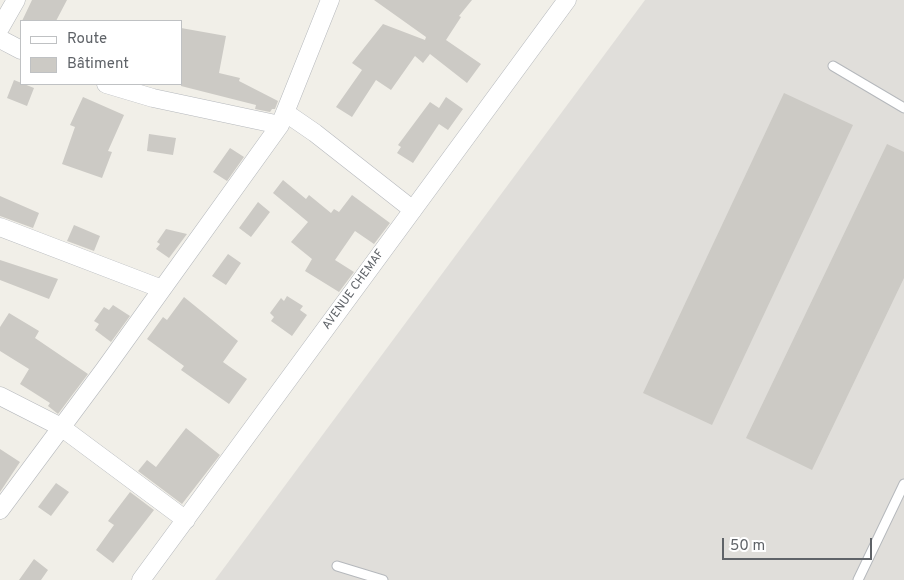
<!DOCTYPE html>
<meta charset="utf-8">
<style>
body{margin:0}
#map{position:relative;width:904px;height:580px;overflow:hidden;background:#f1efe8;font-family:Overpass,sans-serif}
canvas{display:block}
.legend{position:absolute;left:20px;top:20px;width:162px;height:65px;box-sizing:border-box;background:#fff;border:1px solid #bfc1c3;margin:0;padding:6px 9px;list-style:none;font-size:15px;color:#5f6368}
.legend li{display:flex;align-items:center;gap:10px;height:25px}
.legend b{width:25px;border:1px solid #bfc1c3}
.scale{position:absolute;left:722px;top:538px;width:150px;height:22px;box-sizing:border-box;border:2px solid #5f6368;border-top:0;padding-left:6px;font-size:15px;line-height:18px;white-space:nowrap;color:#5f6368;-webkit-text-stroke:4px #fff;paint-order:stroke}
</style>
<div id="map">
<canvas width="904" height="580"></canvas>
<ul class="legend">
<li><b style="height:6px;background:#fff"></b>Route</li>
<li><b style="height:14px;background:#cccac5"></b>Bâtiment</li>
</ul>
<div class="scale">50 m</div>
</div>
<script>
const context = document.querySelector('canvas').getContext('2d');
context.lineJoin = 'round';
function fill(path, color) { context.fillStyle = color; context.fill(path, 'evenodd'); }
const shape = rows => new Path2D(rows.map(r => 'M' + r).join(''));
function stroke(path, color, width, dash) { context.strokeStyle = color; context.lineWidth = width; context.lineCap = dash ? 'butt' : 'round'; context.setLineDash(dash || []); context.stroke(path); }
function label(font, color, halo, rows, align = 'center') {
  context.font = font + ' Overpass,sans-serif'; context.lineWidth = 5; context.setLineDash([]); context.textBaseline = 'middle'; context.strokeStyle = halo; context.fillStyle = color; for (const [text, x, y, turn = 0] of rows) {
    context.save(); context.translate(x, y); context.rotate((+turn || 0) * Math.PI / 180); context.textAlign = isNaN(turn) ? turn : align; if (halo) context.strokeText(text, 0, 0); context.fillText(text, 0, 0); context.restore();
  }
}
fill(shape([
 [645,0,904,0,904,580,215,580]
]), '#e0deda');
fill(shape([
 [32,0,67,0,56,21,22,21],
 [374,0,472,0,459,16,461,17,446,40,481,64,467,83,430,54,423,63,415,56,391,90,376,80,352,117,336,107,362,70,352,63,383,24,425,40,426,37],
 [181,28,226,36,219,73,240,78,239,81,278,101,275,109,272,109,270,112,255,109,256,105,181,86],
 [14,80,34,88,27,106,7,98],
 [784,93,853,125,712,425,643,393],
 [83,97,124,115,108,151,112,152,102,178,62,164,75,127,70,125],
 [446,97,463,109,448,130,439,124,413,163,397,153,401,147,398,145,430,102,439,108],
 [149,134,176,138,173,155,147,151],
 [887,144,904,152,904,278,812,470,746,438],
 [230,148,244,157,227,181,213,172],
 [283,180,306,199,309,195,331,213,334,209,339,212,352,195,390,223,374,244,355,231,335,260,354,272,339,292,305,271,312,259,291,242,308,222,273,193],
 [0,196,39,213,33,228,0,216],
 [258,202,270,212,251,237,239,228],
 [74,225,100,236,94,251,67,241],
 [166,229,187,234,169,258,156,249,160,244,157,242],
 [228,254,241,263,226,285,212,276],
 [0,260,58,279,49,299,0,280],
 [287,296,303,306,300,310,307,315,292,336,271,321,274,317,270,313,281,298,284,301],
 [184,297,238,341,223,362,247,379,229,404,181,370,184,366,147,339,163,317,167,320],
 [113,305,130,316,111,342,95,330,99,324,94,321,104,307,109,310],
 [9,313,39,331,35,338,88,374,58,414,48,406,50,403,20,384,29,369,0,351,0,327],
 [186,428,220,455,182,504,138,471,147,460,156,467],
 [0,449,20,462,0,492],
 [56,483,69,492,51,516,38,507],
 [130,492,154,510,113,563,96,550,114,525,108,521],
 [34,559,48,570,41,580,19,580]
]), '#cccac5');
const service = shape([
 [833,66,904,108],
 [337,566,383,580],
 [858,580,904,484]
]);
const minor = shape([
 [0,28,16,0],
 [0,39,21,50],
 [106,84,153,98,280,125],
 [286,113,315,133,413,210],
 [0,227,162,289],
 [0,396,61,427,186,520],
 [0,510,104,370,280,125,330,0],
 [141,580,567,0]
]);
stroke(service, '#b5b8bc', 11);
stroke(minor, '#b5b8bc', 19);
stroke(service, '#fff', 9);
stroke(minor, '#fff', 18);
label('12px', '#5f6368', '#fff', [
 ["AVENUE CHEMAF",354,290,-54]
]);
</script>
